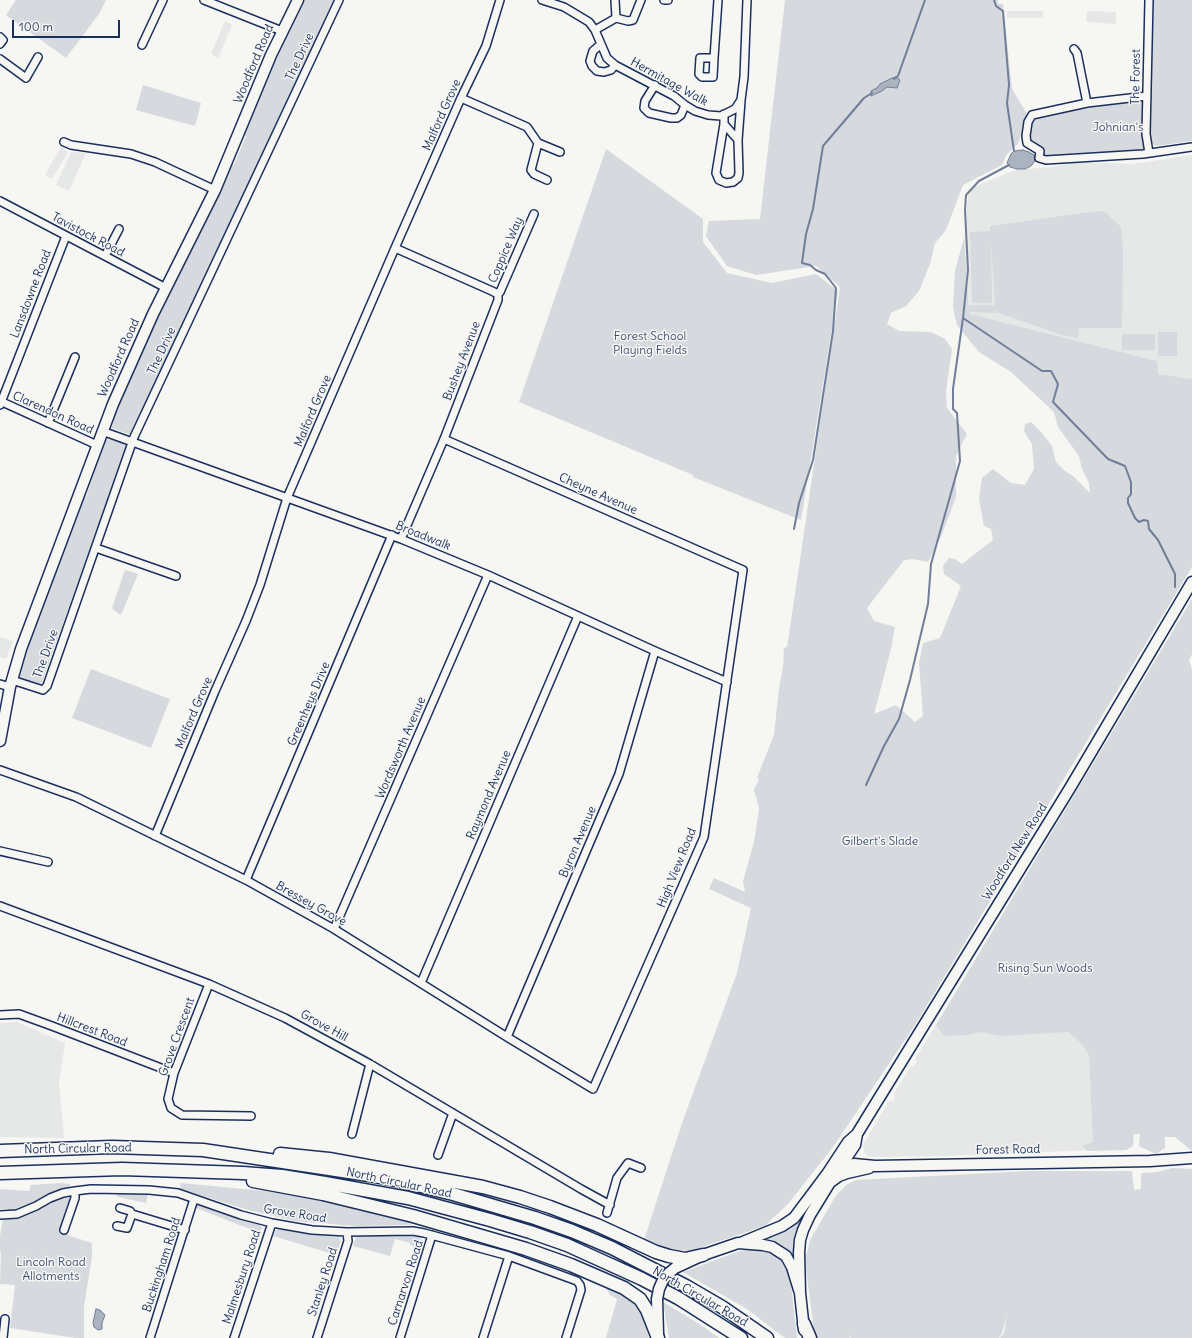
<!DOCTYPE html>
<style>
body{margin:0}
#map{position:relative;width:1192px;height:1338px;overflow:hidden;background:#f6f6f2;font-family:Delius,sans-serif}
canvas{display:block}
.scale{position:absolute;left:12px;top:20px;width:108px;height:18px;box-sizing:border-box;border:2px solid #1b2f5e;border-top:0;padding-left:5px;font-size:12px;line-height:14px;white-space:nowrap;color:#1b2f5e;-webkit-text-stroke:3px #f6f6f2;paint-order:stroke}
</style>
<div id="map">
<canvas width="1192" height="1338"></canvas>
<div class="scale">100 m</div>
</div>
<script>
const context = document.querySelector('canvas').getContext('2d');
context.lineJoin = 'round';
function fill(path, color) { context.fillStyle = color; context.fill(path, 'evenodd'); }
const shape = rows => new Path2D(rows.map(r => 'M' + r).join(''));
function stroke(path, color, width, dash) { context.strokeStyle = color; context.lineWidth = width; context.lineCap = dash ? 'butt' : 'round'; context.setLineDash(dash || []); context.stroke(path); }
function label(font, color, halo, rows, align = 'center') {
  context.font = font + ' Delius,sans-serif'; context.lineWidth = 3; context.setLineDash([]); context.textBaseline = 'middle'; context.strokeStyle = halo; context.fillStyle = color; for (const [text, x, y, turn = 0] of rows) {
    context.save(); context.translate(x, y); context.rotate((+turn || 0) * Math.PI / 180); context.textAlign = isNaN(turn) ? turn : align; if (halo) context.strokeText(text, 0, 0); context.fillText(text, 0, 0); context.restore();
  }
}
fill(shape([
 [1007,11,1043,11,1043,18,1007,18],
 [1087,11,1116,12,1116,24,1086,22],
 [225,21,232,25,218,58,211,54],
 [61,147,68,152,52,179,45,175],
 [71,152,86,153,69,191,56,185],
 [1192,155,1192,379,1157,374,1157,361,970,314,964,238,969,189,1015,170,1052,167,1076,162,1132,164],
 [0,637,13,641,6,659,0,657],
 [1110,1020,1115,1149,949,1156,873,1157,866,1155,864,1152,863,1145,865,1141,889,1101,893,1101,895,1097,894,1093,911,1066,914,1066,917,1062,915,1059,936,1025],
 [17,1022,65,1043,59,1083,64,1138,0,1137,0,1023]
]), '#e6e7e7');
fill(shape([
 [16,0,106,0,99,14,66,58,6,15],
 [303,0,333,0,131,435,111,428,114,422,112,421,141,352,232,164,234,165,246,136,244,135,275,58],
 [785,0,998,0,998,4,1003,4,1012,89,1027,114,1018,144,1007,154,1002,165,963,185,946,230,935,243,930,264,919,291,906,306,891,313,887,324,899,331,931,332,945,339,952,349,946,391,947,408,967,434,956,456,956,497,941,537,928,562,913,559,904,560,867,608,874,621,895,627,891,649,874,714,896,705,915,722,923,716,919,663,923,643,940,638,961,586,944,574,943,566,949,558,955,559,962,564,993,540,991,529,984,526,979,499,982,478,993,469,1011,483,1025,485,1034,469,1032,444,1024,431,1025,424,1031,422,1042,433,1052,446,1056,462,1065,471,1073,476,1090,493,1089,483,1082,469,1079,456,1058,427,1054,412,1011,372,979,352,957,325,953,308,955,271,964,238,969,308,970,305,995,305,991,239,992,303,972,303,970,232,990,231,990,226,1097,211,1105,212,1121,227,1123,251,1122,328,1079,328,1078,338,1062,335,996,312,995,308,995,313,970,312,970,314,1157,361,1158,374,1192,379,1192,567,915,1025,833,1147,788,1204,765,1226,693,1250,677,1251,662,1248,644,1240,682,1123,737,973,751,908,709,889,714,878,745,892,743,881,754,842,758,816,759,808,754,790,759,779,757,778,774,735,779,688,783,667,784,648,787,647,790,628,840,287,816,266,756,275,727,266,706,236,709,221,760,219],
 [1152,0,1192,0,1192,141,1156,146,1150,143,1148,136],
 [143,85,201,103,195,126,136,110],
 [1147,96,1149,153,1046,160,1040,151,1027,143,1032,115],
 [606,149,703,219,703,242,727,273,772,283,816,274,838,291,801,520,693,477,693,475,519,402],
 [1158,332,1177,332,1177,356,1158,356],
 [1122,334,1155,334,1155,350,1122,350],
 [110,438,124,444,126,446,126,448,42,682,39,685,20,678,19,674,47,591,83,496,86,497,106,439,109,440],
 [125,570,138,574,121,615,115,611,112,608],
 [1192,599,1192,654,1189,660,1192,670,1192,1151,1175,1137,1165,1137,1165,1148,1156,1154,1139,1146,1140,1134,1134,1134,1133,1146,1126,1150,1087,1151,1082,1146,1093,1142,1089,1055,1080,1042,1068,1032,1002,1036,980,1032,966,1035,944,1036,936,1025],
 [91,669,170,699,151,748,72,718],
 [1172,1168,1192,1169,1192,1338,1000,1338,1004,1333,1007,1315,1002,1333,999,1338,851,1338,847,1333,850,1338,815,1338,804,1253,807,1253,810,1240,835,1197,846,1185,856,1180,1028,1171,1132,1171,1134,1190,1141,1189,1141,1173,1157,1172],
 [61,1183,70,1184,70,1187,48,1194,28,1206,15,1211,8,1212,8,1209,0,1209,0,1189,29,1191,31,1185],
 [180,1183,264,1191,317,1200,412,1223,411,1225,355,1226,295,1221,248,1210,181,1189],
 [117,1194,148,1194,146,1203,118,1197,116,1196],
 [66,1198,70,1198,59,1231,70,1235,70,1236,92,1243,92,1256,84,1307,84,1338,75,1338,10,1328,15,1285,0,1284,1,1253,0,1250,0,1236,3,1219,14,1219,36,1211,56,1200],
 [197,1205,200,1205,260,1225,262,1228,260,1233,196,1208],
 [803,1218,795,1234,793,1254,791,1256,767,1241,767,1237,789,1230],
 [280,1229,339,1237,341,1241,336,1255,273,1236,276,1230],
 [390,1235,417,1237,422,1240,422,1243,420,1248,410,1245,410,1243,395,1239,390,1256,353,1246,356,1237],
 [756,1249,768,1251,773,1253,787,1265,790,1276,797,1338,785,1338,747,1309,683,1272,740,1251],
 [605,1287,620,1291,636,1304,642,1313,646,1323,649,1338,606,1338,617,1299,610,1295],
 [663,1302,701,1325,719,1338,669,1338]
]), '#d6d9dd');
const water = shape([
 [896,77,900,80,897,88,887,87,882,91,871,96,871,91,877,88,880,84,892,78,896,77],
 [1023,150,1029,152,1034,155,1035,161,1031,166,1025,169,1017,169,1010,167,1007,163,1011,154,1014,151,1023,150],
 [96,1309,100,1310,105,1315,102,1323,102,1329,98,1330,94,1327,93,1323,96,1309]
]);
fill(water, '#abb2c0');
stroke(water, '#717e99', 1);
stroke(shape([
 [994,0,996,6,1003,11,1009,85,1007,103,1014,151],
 [894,79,898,76,925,0],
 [963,318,1042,371,1051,371,1058,384,1053,402,1108,459,1125,466,1131,482,1131,494,1128,498,1128,503,1135,518,1139,522,1144,520,1148,521,1149,529,1158,540,1175,574,1175,587],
 [794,529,799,503,813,460,833,331,836,288,825,274,816,270,810,265,802,263,806,234,813,209,823,146,864,98,872,93],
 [866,785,884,746,899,719,910,680,928,604,931,564,960,461,957,413,953,409,953,389,963,318,968,270,965,210,966,195,979,181,1009,165]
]), '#717e99', 2);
const street = shape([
 [204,0,282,31],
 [542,0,564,7,589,22,595,30,607,58,615,65,674,96,685,105,695,111,708,115,721,116,735,109,741,100,744,77,747,0],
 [615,0,616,18],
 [664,0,668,0],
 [595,30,616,18,628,21,633,20,641,0],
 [0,37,3,40,0,44],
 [142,45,163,0],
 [600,45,593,51,590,61,592,66,597,71,604,72,611,70,615,65],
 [1074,49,1077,53,1087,103],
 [714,58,700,58,699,74,702,77,713,77,714,58,718,0],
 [0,59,26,78,38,57],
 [655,85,645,101,644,108,649,113,671,118,677,118,681,115,685,105],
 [1147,96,1087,103,1032,115,1028,122,1026,136,1027,143,1040,151,1039,158,1046,160,1143,154,1192,147],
 [461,98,527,127,538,143,531,170,534,174,547,180],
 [724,114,724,124,716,173,719,180,726,183,733,182,738,178,739,173,738,140,741,101],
 [724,124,738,140],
 [64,142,71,145,131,154,155,162,215,190],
 [538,143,560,152],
 [1149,153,1146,134,1149,0],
 [0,201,166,288],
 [395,248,492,291,498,294,498,300,444,439,401,539],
 [105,256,119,229],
 [498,294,500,292,534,214],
 [0,401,97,445],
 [0,405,66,236],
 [48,423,75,357],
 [102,431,401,539,488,575,655,651,727,682],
 [96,548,176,576],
 [12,680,43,690,47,686,134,437,339,0],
 [0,684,10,687],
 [0,770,76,797,246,880,334,929,507,1037,593,1089,704,837,743,570,444,439],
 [155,836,215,691,246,621,260,585,287,498,395,248,461,98,486,46,500,0],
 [0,851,48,862],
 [246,880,392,535],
 [0,906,209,984,285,1018,370,1064,581,1189,610,1205],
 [334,929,488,575],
 [421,983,578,616],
 [209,984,174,1073,168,1099,171,1108,182,1115,251,1116],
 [0,1015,19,1014,52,1026,174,1073],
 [507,1037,619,774,655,651],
 [352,1134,370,1064],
 [438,1155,453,1113],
 [120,1208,130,1211,132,1214,185,1230],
 [607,1213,617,1178,628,1163,641,1168],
 [0,1215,17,1214,36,1206,50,1198,63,1193,75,1191,91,1189,149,1190,178,1193,241,1215,272,1223,312,1230,347,1232,413,1231,424,1233,509,1256,577,1281,580,1285,581,1290,566,1338],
 [117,1226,127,1228,132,1214],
 [64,1230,75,1198,75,1191],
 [3,1338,5,1319],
 [150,1338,194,1199],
 [234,1338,272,1223],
 [317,1338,348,1241,347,1232],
 [400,1338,432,1235],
 [483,1338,509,1256]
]);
const primary = shape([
 [0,741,10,687,21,649,113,404,153,314,215,190,271,55,298,0],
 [827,1174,854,1164,875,1166,932,1165,1150,1161,1192,1158],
 [832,1181,839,1176,847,1173,869,1168],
 [743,1242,782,1226,794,1218,827,1174,848,1142,857,1134],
 [675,1268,703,1255,738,1243,763,1245,772,1247,786,1256,792,1267,800,1293,804,1330],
 [800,1293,799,1253,800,1240,803,1230,810,1215,829,1184,855,1145,857,1134,868,1116,1070,788,1192,582],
 [657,1299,658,1334]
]);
const highway = shape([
 [0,1151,112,1147,203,1150,369,1175,401,1181,453,1194,535,1218,572,1231,612,1248,686,1286,722,1307,767,1338],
 [280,1154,329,1159,483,1187,520,1197,550,1207,597,1225,656,1252,669,1256,685,1259,703,1255],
 [0,1173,122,1169,243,1173,282,1176,325,1183,408,1198,490,1220,530,1232,567,1245,642,1279,678,1298,741,1338],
 [253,1181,323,1194,413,1216,526,1249,571,1265,624,1288,640,1299,647,1310,658,1338],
 [804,1324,810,1338]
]);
stroke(street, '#1b2f5e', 10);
stroke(primary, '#1b2f5e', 13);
stroke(highway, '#1b2f5e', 15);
stroke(street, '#f6f6f2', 7);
stroke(primary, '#f6f6f2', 10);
stroke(highway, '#f6f6f2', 12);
const primaryBridge = shape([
 [657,1299,659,1289,663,1280,669,1273,675,1268]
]);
stroke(primaryBridge, '#1b2f5e', 13, []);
stroke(primaryBridge, '#f6f6f2', 10);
label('12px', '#1b2f5e', '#f6f6f2', [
 ["The Drive",300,57,-65],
 ["Woodford Road",254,64,-67],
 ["The Forest",1136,77,-89],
 ["Hermitage Walk",669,82,29],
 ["Malford Grove",442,115,-66],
 ["Tavistock Road",88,235,28],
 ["Coppice Way",506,250,-67],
 ["Lansdowne Road",31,294,-69],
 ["The Drive",162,351,-65],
 ["Woodford Road",119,358,-66],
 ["Bushey Avenue",462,361,-69],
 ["Malford Grove",313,411,-67],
 ["Clarendon Road",53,413,24],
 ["Cheyne Avenue",598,494,24],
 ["Broadwalk",423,536,22],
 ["The Drive",46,654,-70],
 ["Greenheys Drive",309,704,-67],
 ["Malford Grove",194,713,-67],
 ["Wordsworth Avenue",401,748,-67],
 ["Raymond Avenue",489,795,-67],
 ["Byron Avenue",578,842,-67],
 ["Woodford New Road",1015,852,-58],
 ["High View Road",677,868,-68],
 ["Bressey Grove",311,904,29],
 ["Grove Hill",324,1026,29],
 ["Hillcrest Road",92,1030,21],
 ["Grove Crescent",177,1037,-70],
 ["North Circular Road",78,1149,-1],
 ["Forest Road",1008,1150,-1],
 ["North Circular Road",399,1183,12],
 ["Grove Road",295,1214,9],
 ["Buckingham Road",162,1265,-72],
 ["Malmesbury Road",242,1277,-72],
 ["Stanley Road",323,1282,-72],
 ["Carnarvon Road",406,1283,-72],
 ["North Circular Road",700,1297,30]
]);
label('12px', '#405177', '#f6f6f2', [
 ["Johnian's",1118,128],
 ["Forest School",650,337],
 ["Playing Fields",650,351],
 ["Gilbert's Slade",880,842],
 ["Rising Sun Woods",1045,969],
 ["Lincoln Road",51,1263],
 ["Allotments",51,1277]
]);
</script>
